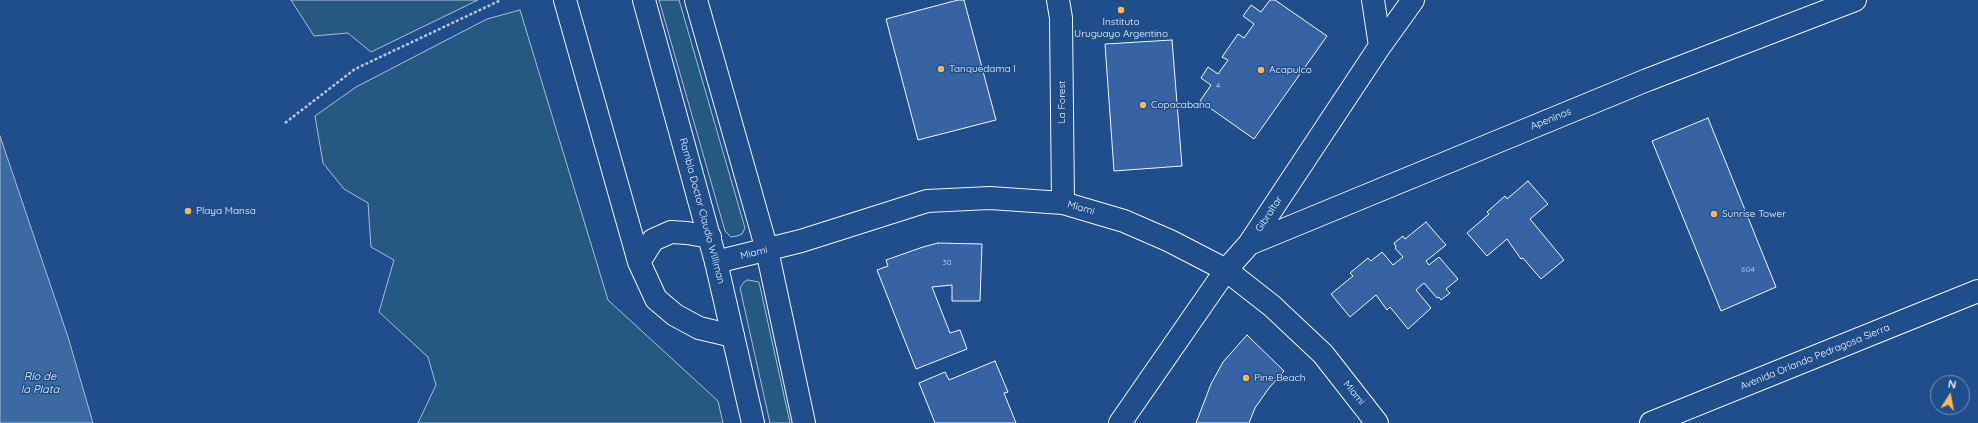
<!DOCTYPE html>
<meta charset="utf-8">
<style>
body{margin:0}
#map{position:relative;width:1978px;height:423px;overflow:hidden;background:#1f4e8c;font-family:Quicksand,sans-serif}
canvas{display:block}
.north{position:absolute;left:1930px;top:375px;width:40px;height:40px;box-sizing:border-box;background:#1f4e8c;border:1px solid #7391ba;border-radius:50%;rotate:11deg;font-size:11px;font-weight:700;line-height:16px;text-align:center;color:#f2f6ff}
.north::after{content:'';display:block;margin:auto;width:14px;height:18px;background:#ffb74d;clip-path:polygon(50% 0,100% 100%,50% 72%,0 100%)}
</style>
<div id="map">
<canvas width="1978" height="423"></canvas>
<div class="north">N</div>
</div>
<script>
const context = document.querySelector('canvas').getContext('2d');
context.lineJoin = 'round';
function fill(path, color) { context.fillStyle = color; context.fill(path, 'evenodd'); }
const shape = rows => new Path2D(rows.map(r => 'M' + r).join(''));
function stroke(path, color, width, dash) { context.strokeStyle = color; context.lineWidth = width; context.lineCap = dash ? 'butt' : 'round'; context.setLineDash(dash || []); context.stroke(path); }
function label(font, color, halo, rows, align = 'center') {
  context.font = font + ' Quicksand,sans-serif'; context.lineWidth = 3; context.setLineDash([]); context.textBaseline = 'middle'; context.strokeStyle = halo; context.fillStyle = color; for (const [text, x, y, turn = 0] of rows) {
    context.save(); context.translate(x, y); context.rotate((+turn || 0) * Math.PI / 180); context.textAlign = isNaN(turn) ? turn : align; if (halo) context.strokeText(text, 0, 0); context.fillText(text, 0, 0); context.restore();
  }
}
const green = shape([
 [291,0,478,0,371,52,348,33,314,36,291,0],
 [659,0,679,0,745,228,742,234,737,236,731,237,725,231,659,0],
 [520,10,608,300,718,401,723,423,418,423,436,385,428,357,379,312,394,260,371,247,368,203,344,189,323,163,315,116,356,87,487,19,520,10],
 [748,280,759,282,790,423,770,423,740,288,744,282,748,280]
]);
fill(green, '#245a82');
stroke(green, '#a8bbd7', 1);
const water = shape([
 [0,136,68,337,93,423,0,423,0,136]
]);
fill(water, '#3b69a3');
stroke(water, '#a8bbd7', 1);
const building = shape([
 [958,0,964,0,996,120,918,140,886,19,958,0],
 [1270,0,1275,0,1327,36,1254,139,1200,101,1211,85,1201,78,1208,67,1218,74,1228,60,1222,57,1238,34,1244,38,1254,24,1243,16,1251,5,1261,12,1270,0],
 [1172,40,1182,166,1114,171,1105,44,1172,40],
 [1708,118,1776,287,1721,311,1652,141,1708,118],
 [1528,181,1548,204,1530,219,1564,260,1541,279,1523,258,1521,259,1507,239,1487,256,1467,233,1489,214,1487,212,1505,196,1507,199,1528,181],
 [1426,222,1446,245,1426,261,1429,265,1439,257,1458,279,1446,289,1450,293,1441,300,1439,297,1437,298,1424,283,1416,290,1431,308,1408,329,1390,307,1387,310,1376,295,1350,317,1331,294,1353,276,1350,273,1368,258,1371,261,1382,252,1393,265,1403,257,1395,248,1396,247,1394,243,1403,236,1405,239,1426,222],
 [938,243,982,244,980,301,952,301,952,285,932,287,950,333,960,330,967,349,916,369,877,270,888,266,886,260,923,247,938,243],
 [1247,335,1284,371,1269,388,1255,408,1249,423,1196,423,1211,384,1223,362,1247,335],
 [995,361,1008,392,1004,393,1016,423,935,423,919,383,945,372,949,380,995,361]
]);
fill(building, '#3563a3');
stroke(building, '#f2f6ff', 1);
const minor = shape([
 [565,0,639,262,656,299,675,315,699,328,733,336],
 [1058,0,1061,18,1063,203],
 [1373,0,1380,46],
 [1249,244,1647,80,1855,0],
 [639,262,653,240,671,232,687,233,710,237],
 [716,262,801,241,927,201,990,198,1063,203,1124,221,1170,241,1226,270,1272,306,1323,354,1377,423],
 [1120,423,1226,270,1249,244,1380,46,1413,0],
 [1651,423,1978,291]
]);
const major = shape([
 [644,0,716,262,753,423],
 [696,0,767,250,804,423]
]);
stroke(minor, '#f2f6ff', 24);
stroke(major, '#f2f6ff', 24);
stroke(shape([
 [285,123,355,69,501,0]
]), '#b3c4dc', 2.5, [3, 2]);
stroke(minor, '#1f4e8c', 22);
stroke(major, '#1f4e8c', 22);
for (const [x, y, r, color] of [
 [1121,10,4,"#ffb74d"],
 [941,69,4,"#ffb74d"],
 [1261,70,4,"#ffb74d"],
 [1143,105,4,"#ffb74d"],
 [188,211,4,"#ffb74d"],
 [1714,214,4,"#ffb74d"],
 [1246,378,4,"#ffb74d"]
]) { const dot = new Path2D(); dot.arc(x, y, r, 0, 2 * Math.PI); context.fillStyle = color; context.fill(dot); stroke(dot, '#1f4e8c', 1.5); }
label('8px', '#c3d1e8', null, [
 ["4",1218,86],
 ["30",947,263],
 ["604",1748,270]
]);
label('10px', '#f2f6ff', '#1f4e8c', [
 ["Instituto",1121,22,"center"],
 ["Uruguayo Argentino",1121,34,"center"],
 ["Tanquedama I",949,69],
 ["Acapulco",1269,70],
 ["Copacabana",1151,105],
 ["Playa Mansa",196,211],
 ["Sunrise Tower",1722,214],
 ["Pine Beach",1254,378]
], 'left');
label('10px', '#f2f6ff', '#1f4e8c', [
 ["La Forest",1062,102,-90],
 ["Apeninos",1551,119,-22],
 ["Miami",1081,208,16],
 ["Rambla Doctor Claudio Williman",702,211,75],
 ["Gibraltar",1269,214,-57],
 ["Miami",754,253,-14],
 ["Avenida Orlando Pedragosa Sierra",1815,357,-22],
 ["Miami",1354,393,51]
]);
label('italic 11px', '#f2f6ff', '#1f4e8c', [
 ["Río de",40,377],
 ["la Plata",40,390]
]);
</script>
